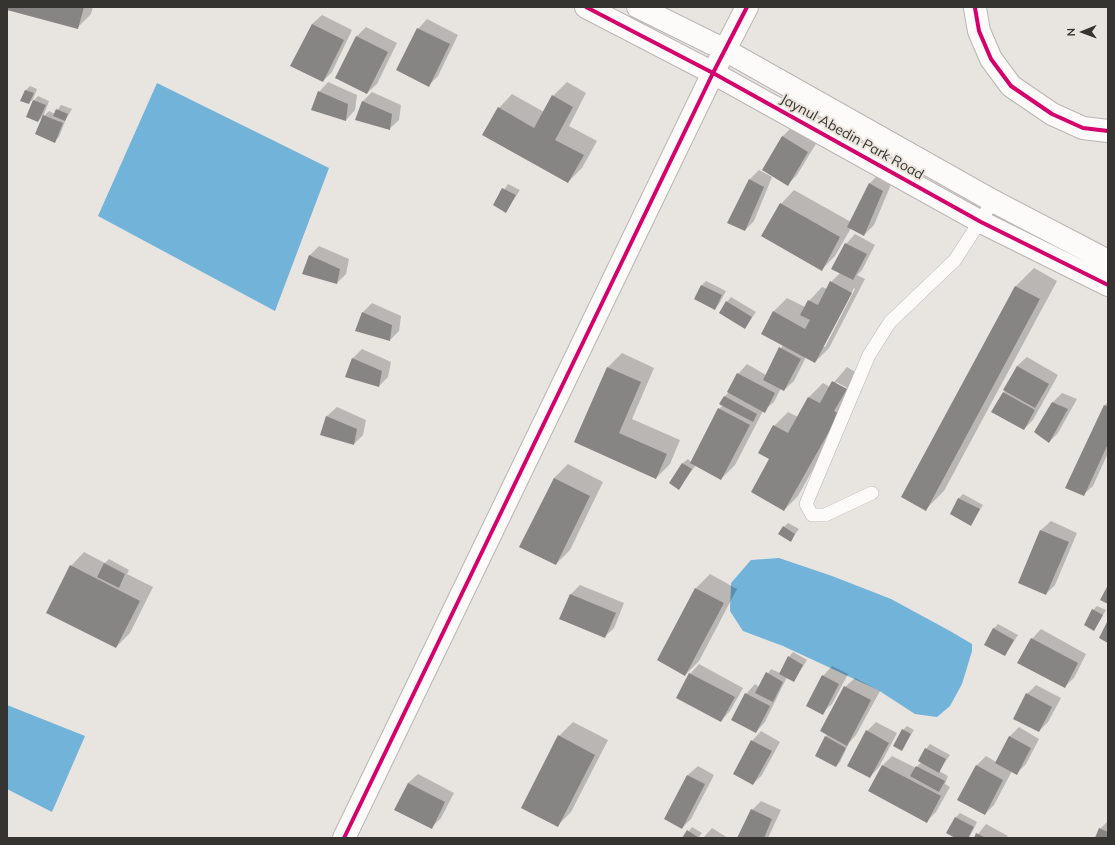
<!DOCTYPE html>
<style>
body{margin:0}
#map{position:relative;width:1115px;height:845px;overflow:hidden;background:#e8e4e0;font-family:Mulish,sans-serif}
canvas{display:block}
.frame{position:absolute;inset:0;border:8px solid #363431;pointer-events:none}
.north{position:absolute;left:1063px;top:12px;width:40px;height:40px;-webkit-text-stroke:3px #ebe5dd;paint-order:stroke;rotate:269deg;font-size:11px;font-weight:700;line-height:16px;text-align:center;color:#363431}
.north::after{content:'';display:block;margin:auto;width:14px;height:18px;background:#363431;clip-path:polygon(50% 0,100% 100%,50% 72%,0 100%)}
</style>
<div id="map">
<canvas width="1115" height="845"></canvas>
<div class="frame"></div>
<div class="north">N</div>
</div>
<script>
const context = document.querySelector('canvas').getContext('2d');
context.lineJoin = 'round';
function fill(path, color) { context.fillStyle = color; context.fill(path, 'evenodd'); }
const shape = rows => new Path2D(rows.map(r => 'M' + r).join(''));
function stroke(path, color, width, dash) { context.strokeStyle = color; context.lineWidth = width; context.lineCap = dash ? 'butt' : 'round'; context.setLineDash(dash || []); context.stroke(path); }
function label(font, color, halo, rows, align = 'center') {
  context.font = font + ' Mulish,sans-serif'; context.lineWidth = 4; context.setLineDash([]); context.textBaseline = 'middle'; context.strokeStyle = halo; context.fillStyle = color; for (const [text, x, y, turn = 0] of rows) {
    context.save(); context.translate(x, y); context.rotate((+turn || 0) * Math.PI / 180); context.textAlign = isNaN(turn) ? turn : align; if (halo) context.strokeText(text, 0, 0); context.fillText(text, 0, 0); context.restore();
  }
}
fill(shape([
 [157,83,329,168,275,311,98,216],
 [779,558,832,576,891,599,950,631,972,644,972,651,962,684,950,706,937,717,915,714,878,690,783,646,743,631,730,611,731,583,751,560],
 [7,705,85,736,52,812,7,789]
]), '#72b3d9');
fill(shape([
 [8,7,93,7,91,14,77,28],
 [322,15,352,30,332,72,323,81,292,65,312,24],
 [427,19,458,35,438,76,429,85,418,29],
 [366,27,397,43,377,84,367,93,336,78,357,36],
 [328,82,357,95,355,110,346,120,319,92],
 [567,82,586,93,569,126,597,141,582,168,568,182,499,108,512,94,544,112,553,96],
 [30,86,37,89,33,99,29,103,22,100,26,90],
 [372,92,401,105,399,120,389,129,356,119,363,101],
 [38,96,49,101,43,117,38,121,27,117,34,100],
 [61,105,72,109,66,119,59,137,55,141,44,116,49,111,55,114],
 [792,127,817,142,797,175,788,184,783,136],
 [759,170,772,177,754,221,745,230,729,223,750,179],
 [879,174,892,182,874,225,864,235,851,228,835,256,822,269,781,204,794,190,851,222,870,183],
 [508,184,520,190,506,211,494,204],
 [855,234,875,245,862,270,857,275,865,279,829,348,815,362,806,357,794,381,784,390,781,388,774,402,763,411,735,465,721,479,696,465,679,488,671,483,683,463,688,459,691,462,719,409,723,405,725,396,729,392,738,374,747,364,766,375,783,345,773,312,787,298,805,307,809,301,822,287,827,289,831,282,840,273,846,244],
 [854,288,855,289,825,347,823,347],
 [319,246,349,259,346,274,337,283,304,274,310,255],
 [1034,268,1057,281,944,491,926,509,1016,286],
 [706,281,726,291,719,304,715,309,695,299,702,285],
 [731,297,756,312,745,328,727,302],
 [372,303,401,316,399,331,390,340,356,330,363,312],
 [362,349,391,362,388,377,379,386,346,376,353,358],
 [622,353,654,368,632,419,680,440,670,464,656,478,575,442,608,367],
 [1027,357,1058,375,1033,420,1024,429,1004,392,1017,366],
 [847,367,860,375,851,390,836,382,836,384,850,392,852,400,798,496,784,510,771,459,774,426,788,412,798,417,809,397,823,383,830,387],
 [1062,393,1077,399,1058,433,1049,442,1035,432,1053,402],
 [1108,402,1108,453,1093,486,1083,495,1104,406],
 [337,407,366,420,363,435,354,444,321,434,327,416],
 [568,464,603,482,570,550,556,564,521,547,554,478],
 [963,494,983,505,971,524,951,514,959,498],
 [1051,521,1077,533,1055,585,1046,594,1019,582,1041,530],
 [788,523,799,529,791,540,784,527],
 [84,552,105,563,109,559,129,570,127,574,153,587,130,633,116,647,71,566],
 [710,574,737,589,699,661,685,675,658,660,696,588],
 [580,585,624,603,614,628,604,637,561,619,571,594],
 [1097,606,1106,610,1094,630,1093,610],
 [998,624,1018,635,1005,655,993,629],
 [1041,629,1086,654,1074,678,1064,687,1032,639],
 [793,652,807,660,794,681,787,677,765,722,756,732,746,694,755,684,759,687,771,669,780,673,789,657],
 [699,664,743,688,730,711,721,721,690,674],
 [832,666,848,674,832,704,822,713,823,676],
 [855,678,880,691,856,735,849,743,840,762,836,766,826,737,845,687],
 [1036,685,1061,698,1048,722,1039,731,1027,694],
 [573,722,608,740,571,812,557,826,559,736],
 [876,722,897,733,879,767,870,777,867,731],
 [907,726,914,730,902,749,903,730],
 [1019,727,1039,739,1026,764,1017,773,1012,771,994,805,985,814,976,766,986,756,996,762,1009,737],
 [761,731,780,742,762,775,753,784,752,741],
 [930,744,950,755,939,771,948,776,945,784,950,787,936,812,927,821,870,791,883,765,892,756,916,768,921,762,926,749],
 [698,766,714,775,691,819,682,828,665,819,688,775],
 [418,774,454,793,441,818,432,827,408,783],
 [761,801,781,810,768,838,738,838,752,810],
 [960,813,977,822,969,838,957,838,956,817],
 [1108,821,1108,838,1096,838,1100,829],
 [986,824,1008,836,1006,838,975,838],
 [692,827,702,833,698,838,684,838],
 [712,828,728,838,703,838]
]), '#0003');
fill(shape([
 [7,7,84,7,78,29,7,10],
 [312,24,344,40,323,82,290,66],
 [417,28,450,44,429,87,396,70],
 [356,36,388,52,367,94,335,78],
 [25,90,34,93,29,104,20,101],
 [318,91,348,104,346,121,311,110],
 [552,95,573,107,555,140,584,155,568,183,482,135,498,107,534,128],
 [33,100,46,105,38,122,26,117],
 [362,101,392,114,390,130,355,120],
 [56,109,68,114,65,121,53,116],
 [43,115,63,123,55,143,35,134],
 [782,136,808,152,788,186,762,170],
 [749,179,764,187,745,231,727,223],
 [869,183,883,191,864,236,847,227],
 [502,188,516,195,506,213,493,205],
 [780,203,840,237,822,271,761,236],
 [845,243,867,254,853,280,831,269],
 [309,255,340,269,337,284,302,274],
 [830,281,852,293,815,363,761,334,773,311,805,329,810,320,800,315,808,300,818,305],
 [701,285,722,295,715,310,694,299],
 [1015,286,1040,299,926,511,901,497],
 [726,301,752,317,745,329,719,313],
 [362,312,392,325,390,341,355,331],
 [779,347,801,359,784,391,763,380],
 [352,358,382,371,379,387,345,377],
 [1017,366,1049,384,1035,408,1003,390],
 [607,367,641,382,619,433,667,454,656,479,574,442],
 [737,373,775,393,765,413,727,392],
 [832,381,847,389,834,411,839,414,784,511,751,492,769,459,758,453,773,425,788,433,808,397,820,403],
 [1003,392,1035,410,1024,430,991,412],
 [724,396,757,414,753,422,719,404],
 [1052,402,1068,409,1049,443,1034,432],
 [1104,405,1108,407,1108,444,1084,496,1065,488],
 [718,408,750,425,721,480,690,463],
 [326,416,357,429,354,445,320,435],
 [682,463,692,469,679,490,669,483],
 [554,478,590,496,556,565,519,547],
 [958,498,980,509,971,526,950,514],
 [783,526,795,534,791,542,778,534],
 [1040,530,1069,542,1046,595,1018,583],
 [104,563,125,574,119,588,97,577],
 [70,565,140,601,116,648,46,613],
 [1108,585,1108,604,1100,600],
 [695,588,724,603,685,676,657,660],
 [570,594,616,613,605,638,559,619],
 [1092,609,1103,615,1094,631,1084,625],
 [1108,620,1108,643,1099,638],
 [993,628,1014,640,1005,656,984,645],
 [1031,638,1078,663,1065,688,1017,663],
 [788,656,803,665,794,682,779,674],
 [766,672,783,682,773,702,755,693],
 [689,673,735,697,721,722,676,698],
 [822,675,839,684,823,715,806,706],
 [844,686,871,700,847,746,820,731],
 [745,693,770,706,756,733,731,720],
 [1026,693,1052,707,1039,732,1013,719],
 [902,729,911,734,902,751,893,746],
 [866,730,889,743,870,778,847,766],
 [558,735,595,755,558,827,521,808],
 [825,736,846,748,836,767,815,756],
 [1009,736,1031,748,1017,775,995,763],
 [751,740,772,751,753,785,733,774],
 [925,748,946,759,939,773,918,761],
 [882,765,941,796,927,823,868,791],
 [976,765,1003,780,985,815,957,800],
 [916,766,945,781,939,792,910,776],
 [687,775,705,784,682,829,664,819],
 [408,783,445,802,432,829,394,810],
 [751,809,772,819,764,838,737,838],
 [955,817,974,827,968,838,955,838,946,833],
 [1099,828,1108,832,1108,838,1095,838],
 [687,830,699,838,682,838],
 [976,833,986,838,974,838]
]), '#878584');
const service = shape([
 [872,493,825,515,812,515,806,504,869,355,890,322,955,260,993,201]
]);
const minor = shape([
 [586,7,713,73,981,222,1108,285],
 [638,7,725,50,993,201,1108,261],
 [975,8,979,31,991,59,1011,86,1052,114,1083,128,1108,131],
 [344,838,713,73,747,7]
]);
stroke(service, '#b9b6b3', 14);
stroke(minor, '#b9b6b3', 24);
stroke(service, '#fcfbfa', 13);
stroke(minor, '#fcfbfa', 22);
stroke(shape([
 [586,7,713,73,981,222,1108,285],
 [975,8,979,31,991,59,1011,86,1052,114,1083,128,1108,131],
 [344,838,713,73,747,7]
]), '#d6006c', 4);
label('14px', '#363431', '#ebe5dd', [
 ["Jaynul Abedin Park Road",852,137,29]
]);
</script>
